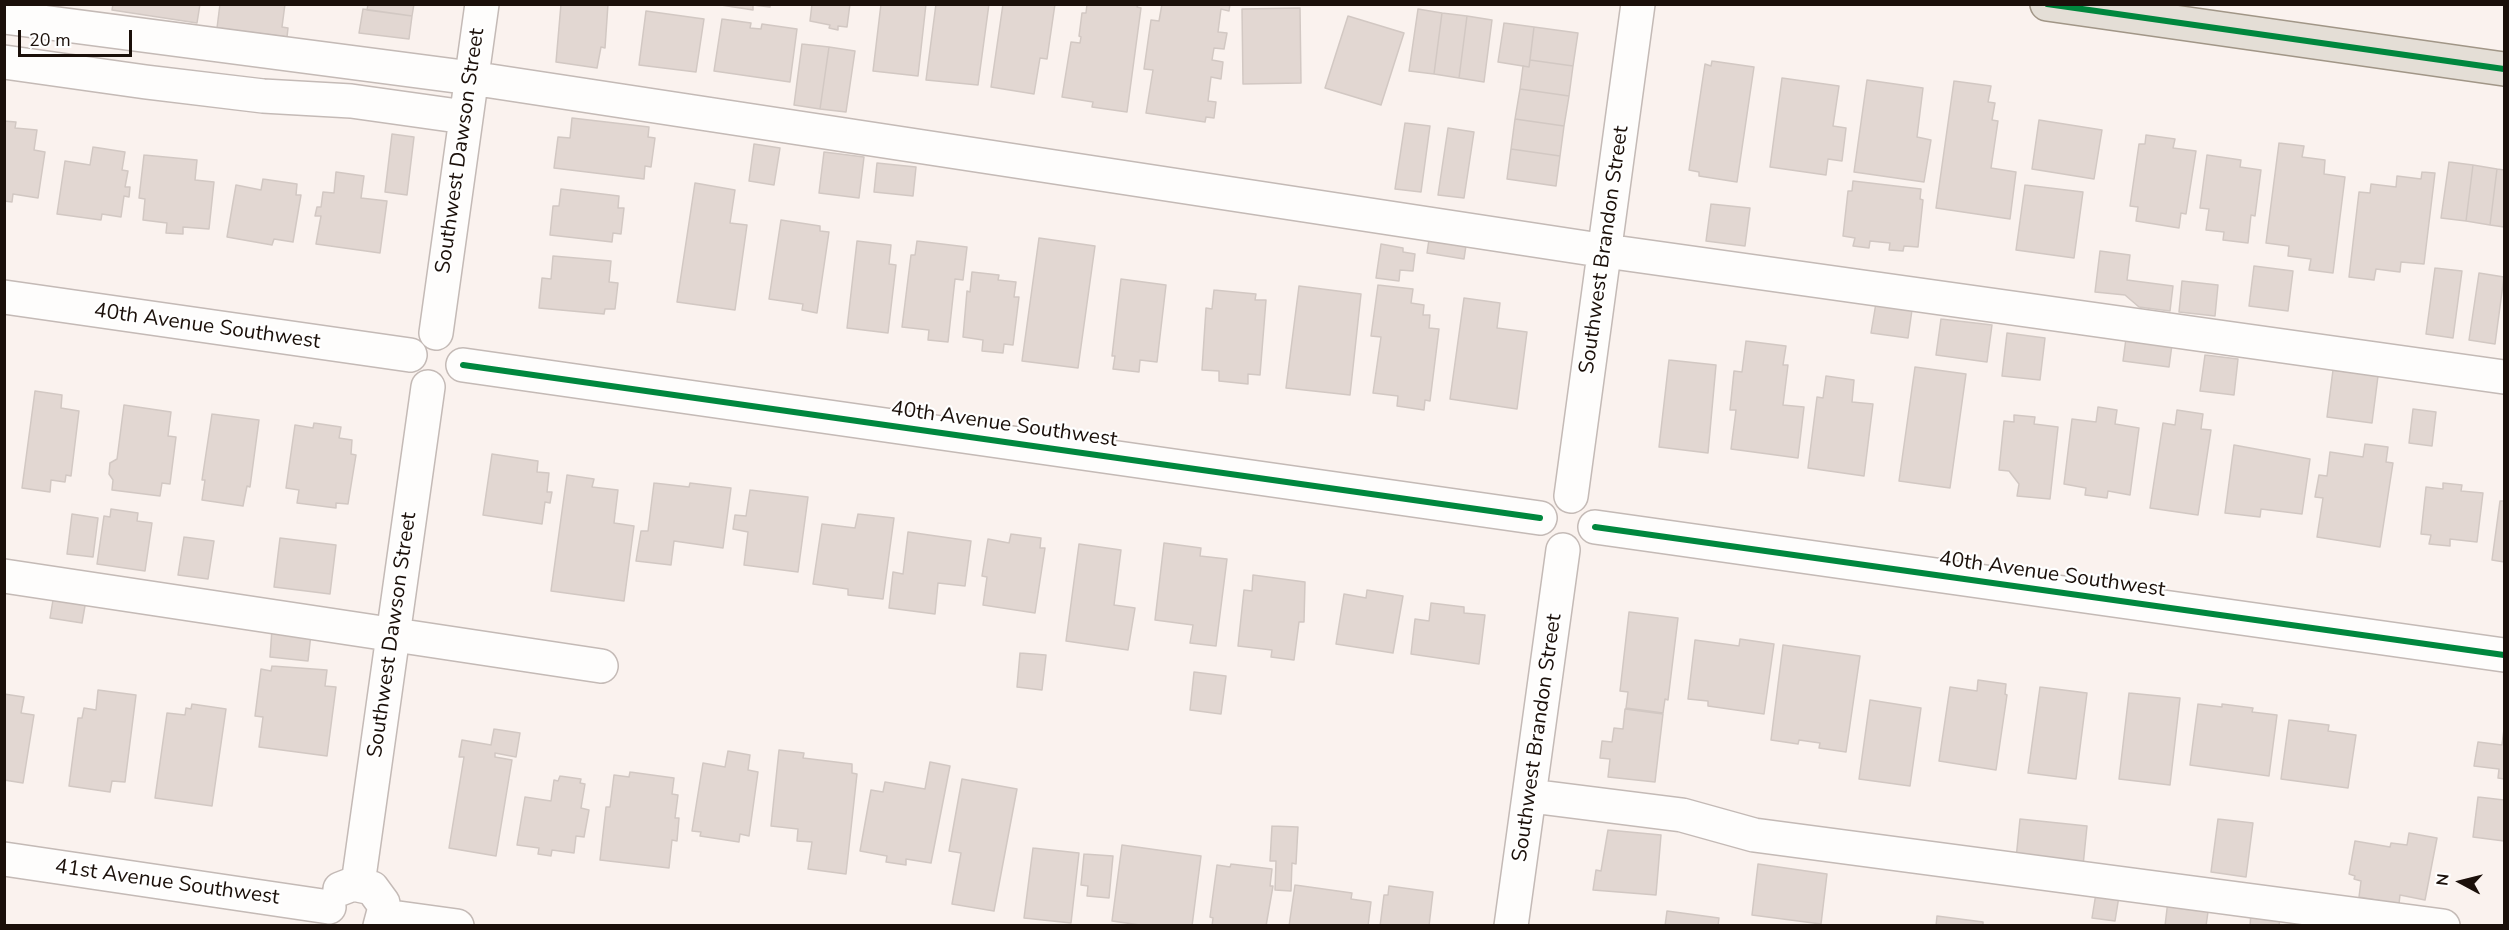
<!DOCTYPE html>
<style>
body{margin:0}
#map{position:relative;width:2509px;height:930px;overflow:hidden;background:#faf2ee;font-family:"Nunito Sans",sans-serif}
canvas{display:block}
.frame{position:absolute;inset:0;border:6px solid #1b100a;pointer-events:none}
.north{position:absolute;left:2431px;top:852px;width:60px;height:60px;-webkit-text-stroke:4px #fff;paint-order:stroke;rotate:277deg;font-size:16px;font-weight:700;line-height:24px;text-align:center;color:#1b100a}
.north::after{content:'';display:block;margin:auto;width:21px;height:27px;background:#1b100a;clip-path:polygon(50% 0,100% 100%,50% 72%,0 100%)}
.scale{position:absolute;left:18px;top:30px;width:114px;height:27px;box-sizing:border-box;border:3px solid #1b100a;border-top:0;padding-left:8px;font-size:18px;line-height:21px;white-space:nowrap;color:#1b100a;-webkit-text-stroke:4px #fff;paint-order:stroke}
</style>
<div id="map">
<canvas width="2509" height="930"></canvas>
<div class="frame"></div>
<div class="north">N</div>
<div class="scale">20 m</div>
</div>
<script>
const context = document.querySelector('canvas').getContext('2d');
context.lineJoin = 'round';
function fill(path, color) { context.fillStyle = color; context.fill(path, 'evenodd'); }
const shape = rows => new Path2D(rows.map(r => 'M' + r).join(''));
function stroke(path, color, width, dash) { context.strokeStyle = color; context.lineWidth = width; context.lineCap = dash ? 'butt' : 'round'; context.setLineDash(dash || []); context.stroke(path); }
function label(font, color, halo, rows, align = 'center') {
  context.font = font + ' "Nunito Sans",sans-serif'; context.lineWidth = 4.5; context.setLineDash([]); context.textBaseline = 'middle'; context.strokeStyle = halo; context.fillStyle = color; for (const [text, x, y, turn = 0] of rows) {
    context.save(); context.translate(x, y); context.rotate((+turn || 0) * Math.PI / 180); context.textAlign = isNaN(turn) ? turn : align; if (halo) context.strokeText(text, 0, 0); context.fillText(text, 0, 0); context.restore();
  }
}
const building = shape([
 [113,4,200,4,197,23,112,10,113,4],
 [220,4,285,4,282,27,288,28,287,37,217,28,220,4],
 [368,4,414,4,412,16,367,10,368,4],
 [561,4,608,4,605,48,601,47,597,68,556,62,561,4],
 [770,4,770,7,753,5,753,10,721,5,770,4],
 [812,4,850,4,847,27,838,26,838,30,829,28,830,25,810,21,812,4],
 [881,4,926,4,918,76,873,71,881,4],
 [936,4,989,4,978,85,926,80,936,4],
 [1003,4,1055,4,1047,59,1040,58,1034,94,991,87,1003,4],
 [1087,4,1138,4,1137,7,1141,8,1127,112,1092,107,1093,102,1062,97,1071,42,1080,43,1081,37,1079,36,1082,13,1086,13,1087,4],
 [1162,4,1230,4,1229,11,1221,9,1218,32,1227,33,1224,49,1214,48,1212,60,1223,62,1221,79,1211,77,1208,101,1216,102,1214,118,1206,117,1205,122,1146,113,1153,70,1144,69,1151,20,1159,21,1162,4],
 [1300,8,1301,83,1243,84,1242,9,1300,8],
 [363,9,412,16,409,39,359,33,363,9],
 [1418,9,1442,13,1434,74,1409,71,1418,9],
 [646,11,704,19,696,72,639,65,646,11],
 [1442,13,1467,16,1459,78,1434,74,1442,13],
 [1348,16,1404,33,1381,105,1325,88,1348,16],
 [1467,16,1492,20,1484,82,1459,78,1467,16],
 [722,19,751,23,750,28,761,29,762,24,797,29,790,82,714,71,722,19],
 [1504,23,1534,27,1529,67,1498,62,1504,23],
 [1534,27,1578,33,1573,66,1530,60,1534,27],
 [802,44,829,47,820,109,794,105,802,44],
 [829,47,855,51,846,112,820,109,829,47],
 [1530,60,1573,66,1569,96,1520,89,1523,66,1529,67,1530,60],
 [1712,61,1754,67,1737,182,1699,176,1699,172,1689,170,1705,64,1711,66,1712,61],
 [1782,78,1839,86,1833,126,1846,128,1842,161,1828,159,1826,175,1770,167,1782,78],
 [1867,80,1923,88,1917,137,1931,140,1924,182,1854,172,1867,80],
 [1954,81,1991,86,1988,102,1995,103,1992,120,1998,121,1991,168,2016,172,2010,219,1936,208,1954,81],
 [1520,89,1569,96,1564,126,1515,119,1520,89],
 [572,118,649,127,648,137,655,138,651,167,645,166,644,179,554,168,558,137,570,138,572,118],
 [1515,119,1564,126,1560,156,1511,149,1515,119],
 [2039,120,2102,130,2094,179,2032,169,2039,120],
 [4,121,16,122,15,128,37,130,34,150,45,152,38,198,13,194,12,202,4,201,4,121],
 [1405,123,1430,126,1421,192,1395,189,1405,123],
 [1448,128,1474,132,1464,198,1438,195,1448,128],
 [392,134,414,137,407,195,385,192,392,134],
 [2146,135,2175,139,2173,148,2196,151,2186,214,2181,213,2179,228,2136,221,2138,207,2130,206,2139,144,2145,144,2146,135],
 [2279,143,2304,146,2302,157,2325,160,2324,174,2345,177,2333,273,2309,270,2311,259,2288,256,2289,246,2266,243,2279,143],
 [754,144,780,148,774,185,749,181,754,144],
 [93,147,125,152,122,170,128,171,125,187,130,187,129,197,124,196,121,217,102,214,101,220,57,214,65,161,90,165,93,147],
 [1511,149,1560,156,1556,186,1507,179,1511,149],
 [824,152,864,157,859,198,819,193,824,152],
 [144,155,197,160,195,180,214,182,209,229,183,227,183,234,166,233,167,223,143,220,145,199,139,198,144,155],
 [2207,155,2241,160,2240,167,2261,170,2255,216,2251,215,2248,243,2223,240,2224,232,2206,230,2209,209,2200,208,2207,155],
 [2449,162,2473,165,2466,221,2441,218,2449,162],
 [877,163,916,167,913,196,874,192,877,163],
 [2473,165,2497,169,2490,225,2466,221,2473,165],
 [2497,169,2504,170,2504,227,2490,225,2497,169],
 [336,172,364,176,361,198,387,201,380,253,316,244,321,216,315,216,317,207,321,207,323,192,334,193,336,172],
 [2422,172,2435,173,2424,264,2401,262,2400,272,2376,269,2374,280,2349,277,2359,192,2370,193,2371,184,2396,187,2397,176,2421,179,2422,172],
 [263,179,297,184,296,195,301,195,293,242,274,239,272,245,227,237,236,185,261,190,263,179],
 [1853,181,1921,189,1920,199,1923,200,1918,247,1904,246,1903,251,1889,250,1890,243,1870,241,1869,248,1853,246,1855,238,1843,236,1848,191,1852,191,1853,181],
 [695,183,735,190,730,223,747,225,735,310,677,302,695,183],
 [2025,185,2083,192,2074,258,2016,250,2025,185],
 [561,189,619,196,618,208,624,208,621,234,613,233,612,242,550,235,553,206,559,206,561,189],
 [1711,204,1750,208,1745,246,1706,241,1711,204],
 [781,220,820,226,820,231,829,232,817,313,802,310,803,304,769,299,781,220],
 [1430,233,1467,239,1464,259,1427,253,1430,233],
 [1039,238,1095,246,1078,368,1022,361,1039,238],
 [857,241,891,245,889,264,896,265,888,333,847,328,857,241],
 [917,241,967,247,963,280,955,279,948,342,928,340,929,330,902,327,911,255,915,255,917,241],
 [1381,244,1403,248,1403,252,1415,254,1413,271,1400,270,1399,281,1376,278,1381,244],
 [2100,251,2130,255,2127,280,2173,286,2170,311,2139,307,2125,295,2095,292,2100,251],
 [553,256,611,261,609,282,618,283,615,309,605,309,604,314,539,308,542,278,551,279,553,256],
 [2254,266,2293,271,2288,311,2249,306,2254,266],
 [2435,268,2462,271,2453,338,2426,334,2435,268],
 [972,272,999,275,998,280,1016,282,1014,297,1019,297,1013,345,1004,344,1003,353,982,351,983,340,963,337,967,291,970,292,972,272],
 [2479,273,2504,277,2495,344,2469,340,2479,273],
 [1121,279,1166,285,1157,362,1140,360,1139,372,1113,369,1115,356,1112,356,1121,279],
 [2182,281,2218,285,2215,316,2179,312,2182,281],
 [1378,285,1413,289,1411,303,1424,305,1423,315,1430,315,1429,328,1439,329,1430,401,1425,400,1424,410,1397,406,1398,396,1373,393,1381,337,1371,336,1378,285],
 [1299,286,1361,294,1350,395,1286,388,1299,286],
 [1214,290,1256,294,1255,300,1266,300,1260,375,1248,374,1248,384,1219,381,1219,371,1202,370,1206,308,1212,309,1214,290],
 [1877,297,1913,303,1908,338,1871,333,1877,297],
 [1464,298,1500,303,1497,328,1527,332,1517,409,1450,399,1464,298],
 [1941,319,1992,325,1987,362,1936,355,1941,319],
 [2127,331,2173,337,2169,367,2123,361,2127,331],
 [2007,333,2045,338,2040,380,2002,376,2007,333],
 [1746,341,1786,346,1783,365,1788,365,1783,405,1804,407,1798,458,1731,449,1736,410,1730,410,1734,371,1742,372,1746,341],
 [2205,355,2238,359,2234,395,2200,391,2205,355],
 [1669,360,1716,365,1708,453,1659,447,1669,360],
 [1915,367,1966,374,1950,488,1899,481,1915,367],
 [2333,370,2378,376,2372,423,2327,417,2333,370],
 [1826,376,1854,380,1852,402,1873,404,1864,476,1808,468,1817,397,1823,398,1826,376],
 [35,391,62,395,61,408,79,411,71,476,66,475,65,482,51,480,50,492,22,488,35,391],
 [124,405,171,412,168,436,176,437,170,484,162,483,160,496,112,490,113,480,109,474,110,463,117,459,124,405],
 [2098,407,2117,410,2115,424,2139,428,2130,495,2108,491,2107,498,2085,495,2086,488,2064,484,2072,419,2096,422,2098,407],
 [2413,409,2436,412,2432,446,2409,443,2413,409],
 [2177,410,2203,414,2201,429,2211,430,2198,515,2150,508,2163,423,2175,425,2177,410],
 [212,414,259,420,250,487,247,486,243,506,202,500,205,480,202,480,212,414],
 [2014,415,2035,417,2034,424,2058,427,2050,499,2017,496,2019,484,2009,471,1999,470,2004,421,2014,422,2014,415],
 [314,423,341,427,339,438,352,440,351,454,356,455,348,504,336,503,336,508,297,503,299,490,286,488,295,425,313,428,314,423],
 [2365,444,2388,447,2386,462,2393,463,2380,547,2317,537,2323,498,2315,497,2319,475,2327,476,2330,452,2363,457,2365,444],
 [2234,445,2310,459,2302,514,2261,509,2260,517,2225,513,2234,445],
 [492,454,538,461,537,472,549,473,547,492,552,492,550,503,545,502,542,524,483,515,492,454],
 [567,475,594,479,592,487,618,490,614,523,634,526,624,601,551,591,567,475],
 [654,483,689,487,690,483,731,488,723,548,674,541,671,565,636,561,641,531,648,531,654,483],
 [2443,483,2462,485,2461,491,2483,493,2477,542,2450,539,2450,546,2429,544,2431,535,2421,534,2426,487,2443,489,2443,483],
 [750,490,808,497,798,572,744,565,748,532,733,529,735,515,746,516,750,490],
 [2500,501,2504,501,2504,562,2492,560,2500,501],
 [111,509,138,513,137,521,152,523,145,571,97,564,104,516,110,517,111,509],
 [72,514,98,518,93,557,67,554,72,514],
 [858,514,894,518,883,599,848,595,848,589,813,584,822,524,855,528,858,514],
 [908,532,971,541,965,586,938,583,935,614,889,608,893,572,903,574,908,532],
 [1011,534,1041,538,1040,548,1045,548,1035,613,983,605,987,577,982,576,988,539,1009,543,1011,534],
 [184,537,214,541,208,579,178,575,184,537],
 [280,538,336,545,330,594,274,587,280,538],
 [1164,543,1201,548,1200,556,1227,559,1216,646,1190,643,1193,625,1155,620,1164,543],
 [1079,544,1121,550,1114,605,1135,608,1128,650,1066,641,1079,544],
 [1253,575,1305,582,1304,622,1299,622,1294,660,1271,657,1272,650,1238,646,1244,590,1252,591,1253,575],
 [1367,590,1403,596,1393,653,1336,644,1344,594,1366,598,1367,590],
 [54,594,86,600,82,623,50,618,54,594],
 [1431,603,1464,607,1464,613,1485,615,1479,664,1411,654,1415,619,1429,621,1431,603],
 [1629,612,1678,618,1668,700,1665,699,1663,713,1626,708,1628,692,1620,691,1629,612],
 [272,629,311,634,308,661,270,657,272,629],
 [1740,639,1774,644,1764,714,1708,706,1708,701,1688,699,1695,640,1739,646,1740,639],
 [1783,645,1860,656,1846,752,1819,748,1820,743,1799,740,1798,744,1771,740,1783,645],
 [1020,653,1046,655,1042,690,1017,687,1020,653],
 [272,666,327,670,325,686,336,687,327,756,259,747,263,717,255,716,261,669,271,671,272,666],
 [1194,672,1226,676,1221,714,1190,710,1194,672],
 [1978,680,2006,684,2005,694,2007,695,1996,770,1939,761,1950,687,1977,691,1978,680],
 [2040,687,2087,693,2076,779,2028,773,2040,687],
 [98,690,136,695,125,782,112,781,110,792,69,786,78,718,82,718,84,708,96,710,98,690],
 [2129,693,2180,698,2170,785,2119,779,2129,693],
 [4,694,24,697,21,713,34,715,23,783,4,780,4,694],
 [1870,700,1921,708,1910,786,1859,779,1870,700],
 [192,704,226,709,212,806,155,798,167,713,185,715,186,708,191,709,192,704],
 [2198,704,2222,707,2222,704,2253,708,2252,712,2277,715,2269,776,2190,765,2198,704],
 [1625,709,1663,714,1655,782,1608,777,1610,759,1600,758,1602,741,1612,742,1614,728,1623,729,1625,709],
 [2289,720,2329,725,2328,731,2356,735,2348,788,2281,779,2289,720],
 [494,729,520,733,516,757,495,753,495,757,512,760,496,856,449,848,464,757,459,757,462,740,491,745,494,729],
 [2504,729,2504,779,2498,778,2499,769,2474,766,2478,742,2502,745,2504,729],
 [779,750,804,753,803,758,852,764,852,773,857,774,846,874,808,869,812,842,797,841,798,829,771,826,779,750],
 [728,751,750,755,748,770,758,772,749,836,740,834,739,842,700,836,701,832,692,831,703,763,725,767,728,751],
 [930,762,950,766,931,863,906,859,906,865,886,862,887,856,860,851,871,790,883,792,885,782,925,789,930,762],
 [630,772,674,778,672,794,678,795,675,818,679,818,677,841,672,840,669,868,600,860,606,807,610,807,614,775,629,777,630,772],
 [560,776,581,779,580,783,585,784,581,808,589,810,584,837,576,836,574,853,552,850,551,856,538,854,539,848,517,845,525,797,551,801,554,780,558,781,560,776],
 [962,779,1017,789,994,911,952,904,961,853,949,851,962,779],
 [2478,797,2504,800,2504,841,2473,837,2478,797],
 [2020,819,2087,826,2083,866,2016,859,2020,819],
 [2218,819,2253,823,2246,877,2211,872,2218,819],
 [1272,826,1298,827,1296,864,1292,863,1291,891,1275,890,1276,861,1270,861,1272,826],
 [1608,830,1661,835,1656,895,1593,890,1596,870,1601,871,1608,830],
 [2409,833,2437,838,2425,900,2400,895,2399,904,2359,897,2361,881,2354,879,2355,876,2349,874,2355,841,2390,847,2391,843,2407,845,2409,833],
 [1122,845,1201,856,1192,926,1147,926,1112,921,1122,845],
 [1033,848,1079,853,1071,923,1024,918,1033,848],
 [1084,854,1113,856,1109,898,1087,896,1088,886,1081,885,1084,854],
 [1231,864,1272,869,1270,886,1273,886,1266,926,1212,926,1213,918,1210,917,1217,865,1230,867,1231,864],
 [1758,864,1827,874,1821,924,1752,915,1758,864],
 [1295,885,1352,893,1351,899,1371,902,1368,926,1289,926,1295,885],
 [1389,886,1433,892,1429,926,1380,926,1384,895,1388,895,1389,886],
 [2097,887,2120,890,2115,921,2092,918,2097,887],
 [2169,892,2210,898,2206,926,2165,926,2169,892],
 [1667,911,1719,918,1718,926,1665,926,1667,911],
 [2251,913,2280,917,2279,926,2250,926,2251,913],
 [1937,916,1983,922,1983,926,1936,926,1937,916]
]);
fill(building, '#e2d7d2');
stroke(building, '#d2c8c3', 1.5);
const minor = shape([
 [4,17,471,78,1606,251,2504,377],
 [4,62,146,82,263,96,351,101,465,117],
 [4,297,410,355],
 [436,333,482,4],
 [463,365,1540,518],
 [1571,496,1638,4],
 [1595,527,2504,655],
 [4,576,601,666],
 [1531,796,1682,815,1754,835,2443,926],
 [4,859,329,907],
 [358,884,428,387],
 [340,889,353,884,372,888,383,903,384,911,380,926],
 [384,916,457,926],
 [1511,926,1563,550]
]);
const major = shape([
 [2047,4,2504,69]
]);
stroke(minor, '#c4bab6', 36);
stroke(major, '#a19687', 36);
stroke(minor, '#fefdfc', 33);
stroke(major, '#e4ded6', 33);
stroke(shape([
 [2047,4,2504,69],
 [463,365,1540,518],
 [1595,527,2504,655]
]), '#00873e', 6);
label('21px', '#1b100a', '#fff', [
 ["Southwest Dawson Street",461,151,-82],
 ["Southwest Brandon Street",1605,250,-82],
 ["40th Avenue Southwest",207,327,8],
 ["40th Avenue Southwest",1004,425,8],
 ["40th Avenue Southwest",2052,575,8],
 ["Southwest Dawson Street",393,635,-82],
 ["Southwest Brandon Street",1538,738,-82],
 ["41st Avenue Southwest",167,883,8]
]);
</script>
